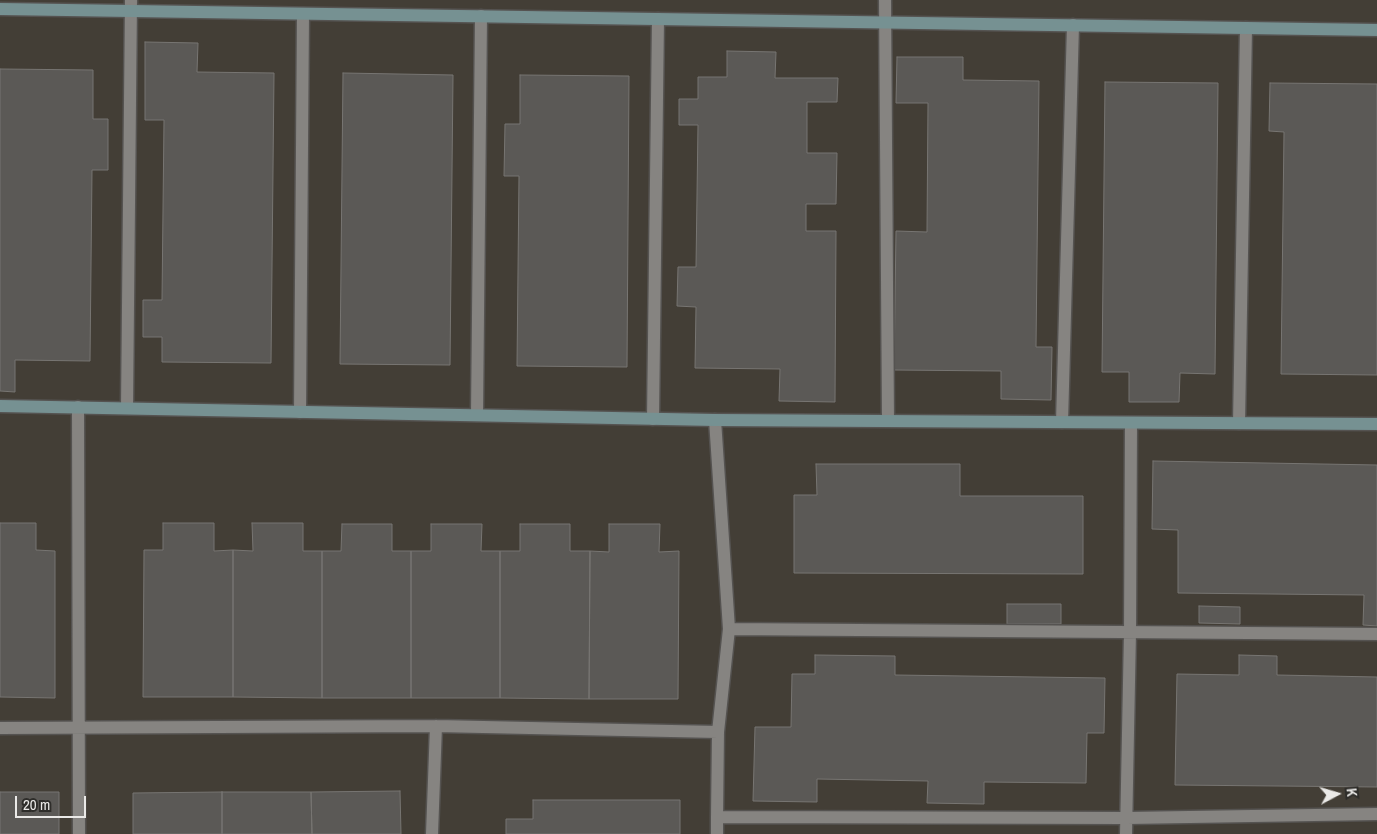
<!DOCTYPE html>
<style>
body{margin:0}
#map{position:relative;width:1377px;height:834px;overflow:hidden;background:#383734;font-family:"Archivo Narrow",sans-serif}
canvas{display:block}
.north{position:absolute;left:1312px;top:769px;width:50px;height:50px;-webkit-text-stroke:4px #2e2d2a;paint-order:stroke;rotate:84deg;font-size:14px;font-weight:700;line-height:20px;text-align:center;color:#eae9e7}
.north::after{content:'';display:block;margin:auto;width:18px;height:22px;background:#eae9e7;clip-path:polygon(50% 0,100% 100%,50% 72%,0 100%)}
.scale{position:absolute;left:15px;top:796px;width:71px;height:22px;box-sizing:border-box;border:2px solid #eae9e7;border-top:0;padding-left:6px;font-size:15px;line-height:18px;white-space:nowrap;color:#eae9e7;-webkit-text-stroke:4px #2e2d2a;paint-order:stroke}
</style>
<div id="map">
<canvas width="1377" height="834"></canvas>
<div class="north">K</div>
<div class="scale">20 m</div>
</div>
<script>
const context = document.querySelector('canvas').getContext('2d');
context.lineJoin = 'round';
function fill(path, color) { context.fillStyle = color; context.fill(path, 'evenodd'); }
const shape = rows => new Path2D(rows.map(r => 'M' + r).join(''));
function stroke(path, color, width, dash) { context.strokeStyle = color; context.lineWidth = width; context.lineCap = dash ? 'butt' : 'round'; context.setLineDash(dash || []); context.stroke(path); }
fill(shape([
 [0,0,1377,0,1377,834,0,834]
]), '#433e36');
const building = shape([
 [145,42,198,43,197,72,274,73,271,363,162,362,162,337,143,337,143,300,162,300,164,120,145,120,145,42],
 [727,51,776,52,775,78,838,78,837,102,807,102,807,153,837,153,836,204,806,204,806,231,836,231,835,402,779,401,780,369,695,368,696,307,677,306,678,267,696,267,698,125,679,125,679,99,698,99,698,77,727,77,727,51],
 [897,57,963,57,963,80,1039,81,1036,347,1052,347,1051,400,1001,399,1001,371,894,370,896,231,927,232,928,103,896,103,897,57],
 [0,69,93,70,93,119,108,119,108,170,92,170,90,361,15,360,15,392,0,391,0,69],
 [343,73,453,75,450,365,340,364,343,73],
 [520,75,629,76,627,367,517,366,519,176,504,176,505,124,520,124,520,75],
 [1105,82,1218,83,1215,374,1180,373,1179,402,1129,402,1129,372,1102,372,1105,82],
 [1270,83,1377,84,1377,375,1281,374,1284,132,1269,131,1270,83],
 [1153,461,1377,465,1377,626,1363,625,1364,595,1178,593,1178,530,1152,529,1153,461],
 [816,464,960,464,960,496,1083,496,1083,574,794,573,794,495,817,495,816,464],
 [0,523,36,523,36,550,55,551,55,698,0,697,0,523],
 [163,523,214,523,214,551,233,550,233,697,143,697,144,550,163,550,163,523],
 [252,523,303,523,303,551,322,551,322,698,233,697,233,550,253,551,252,523],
 [342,524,392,524,392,551,411,551,411,698,322,698,322,551,341,551,342,524],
 [431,524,482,524,481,551,500,551,500,698,411,698,411,551,431,551,431,524],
 [520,524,570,524,570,551,590,551,589,699,500,698,500,551,520,551,520,524],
 [609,524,660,524,659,552,679,551,678,699,589,699,590,551,609,552,609,524],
 [1007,604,1061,604,1061,624,1007,624,1007,604],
 [1199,606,1240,607,1240,624,1199,623,1199,606],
 [815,655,895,656,895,675,1105,678,1104,733,1087,733,1086,783,984,782,984,804,927,803,928,781,817,779,817,802,753,801,755,727,791,727,792,674,815,674,815,655],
 [1239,655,1277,656,1277,675,1377,677,1377,787,1175,785,1177,674,1239,675,1239,655],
 [400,791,401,834,312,834,311,792,400,791],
 [0,792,59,792,59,834,0,834,0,792],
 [222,792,222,834,133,834,133,793,222,792],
 [222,792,311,792,312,834,222,834,222,792],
 [533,800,680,800,680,834,506,834,506,819,533,819,533,800]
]);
fill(building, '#5b5956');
stroke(building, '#777572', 1);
const street = shape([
 [885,0,888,420],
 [78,407,79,834],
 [127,408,131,0],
 [300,412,303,14],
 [477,415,481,16],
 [653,419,658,19],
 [715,420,729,629,718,732,717,817],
 [1062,422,1073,25],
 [1239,423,1246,28],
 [729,629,1377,634],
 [0,728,436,726,718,732],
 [432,834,436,726],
 [717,834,717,817,1127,818,1377,814],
 [1126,834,1130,632,1131,423]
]);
const secondary = shape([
 [0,9,1377,30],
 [0,406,715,420,1377,424]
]);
stroke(street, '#555351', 15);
stroke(secondary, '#555351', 15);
stroke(street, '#868481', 12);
stroke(secondary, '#769192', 12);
</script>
